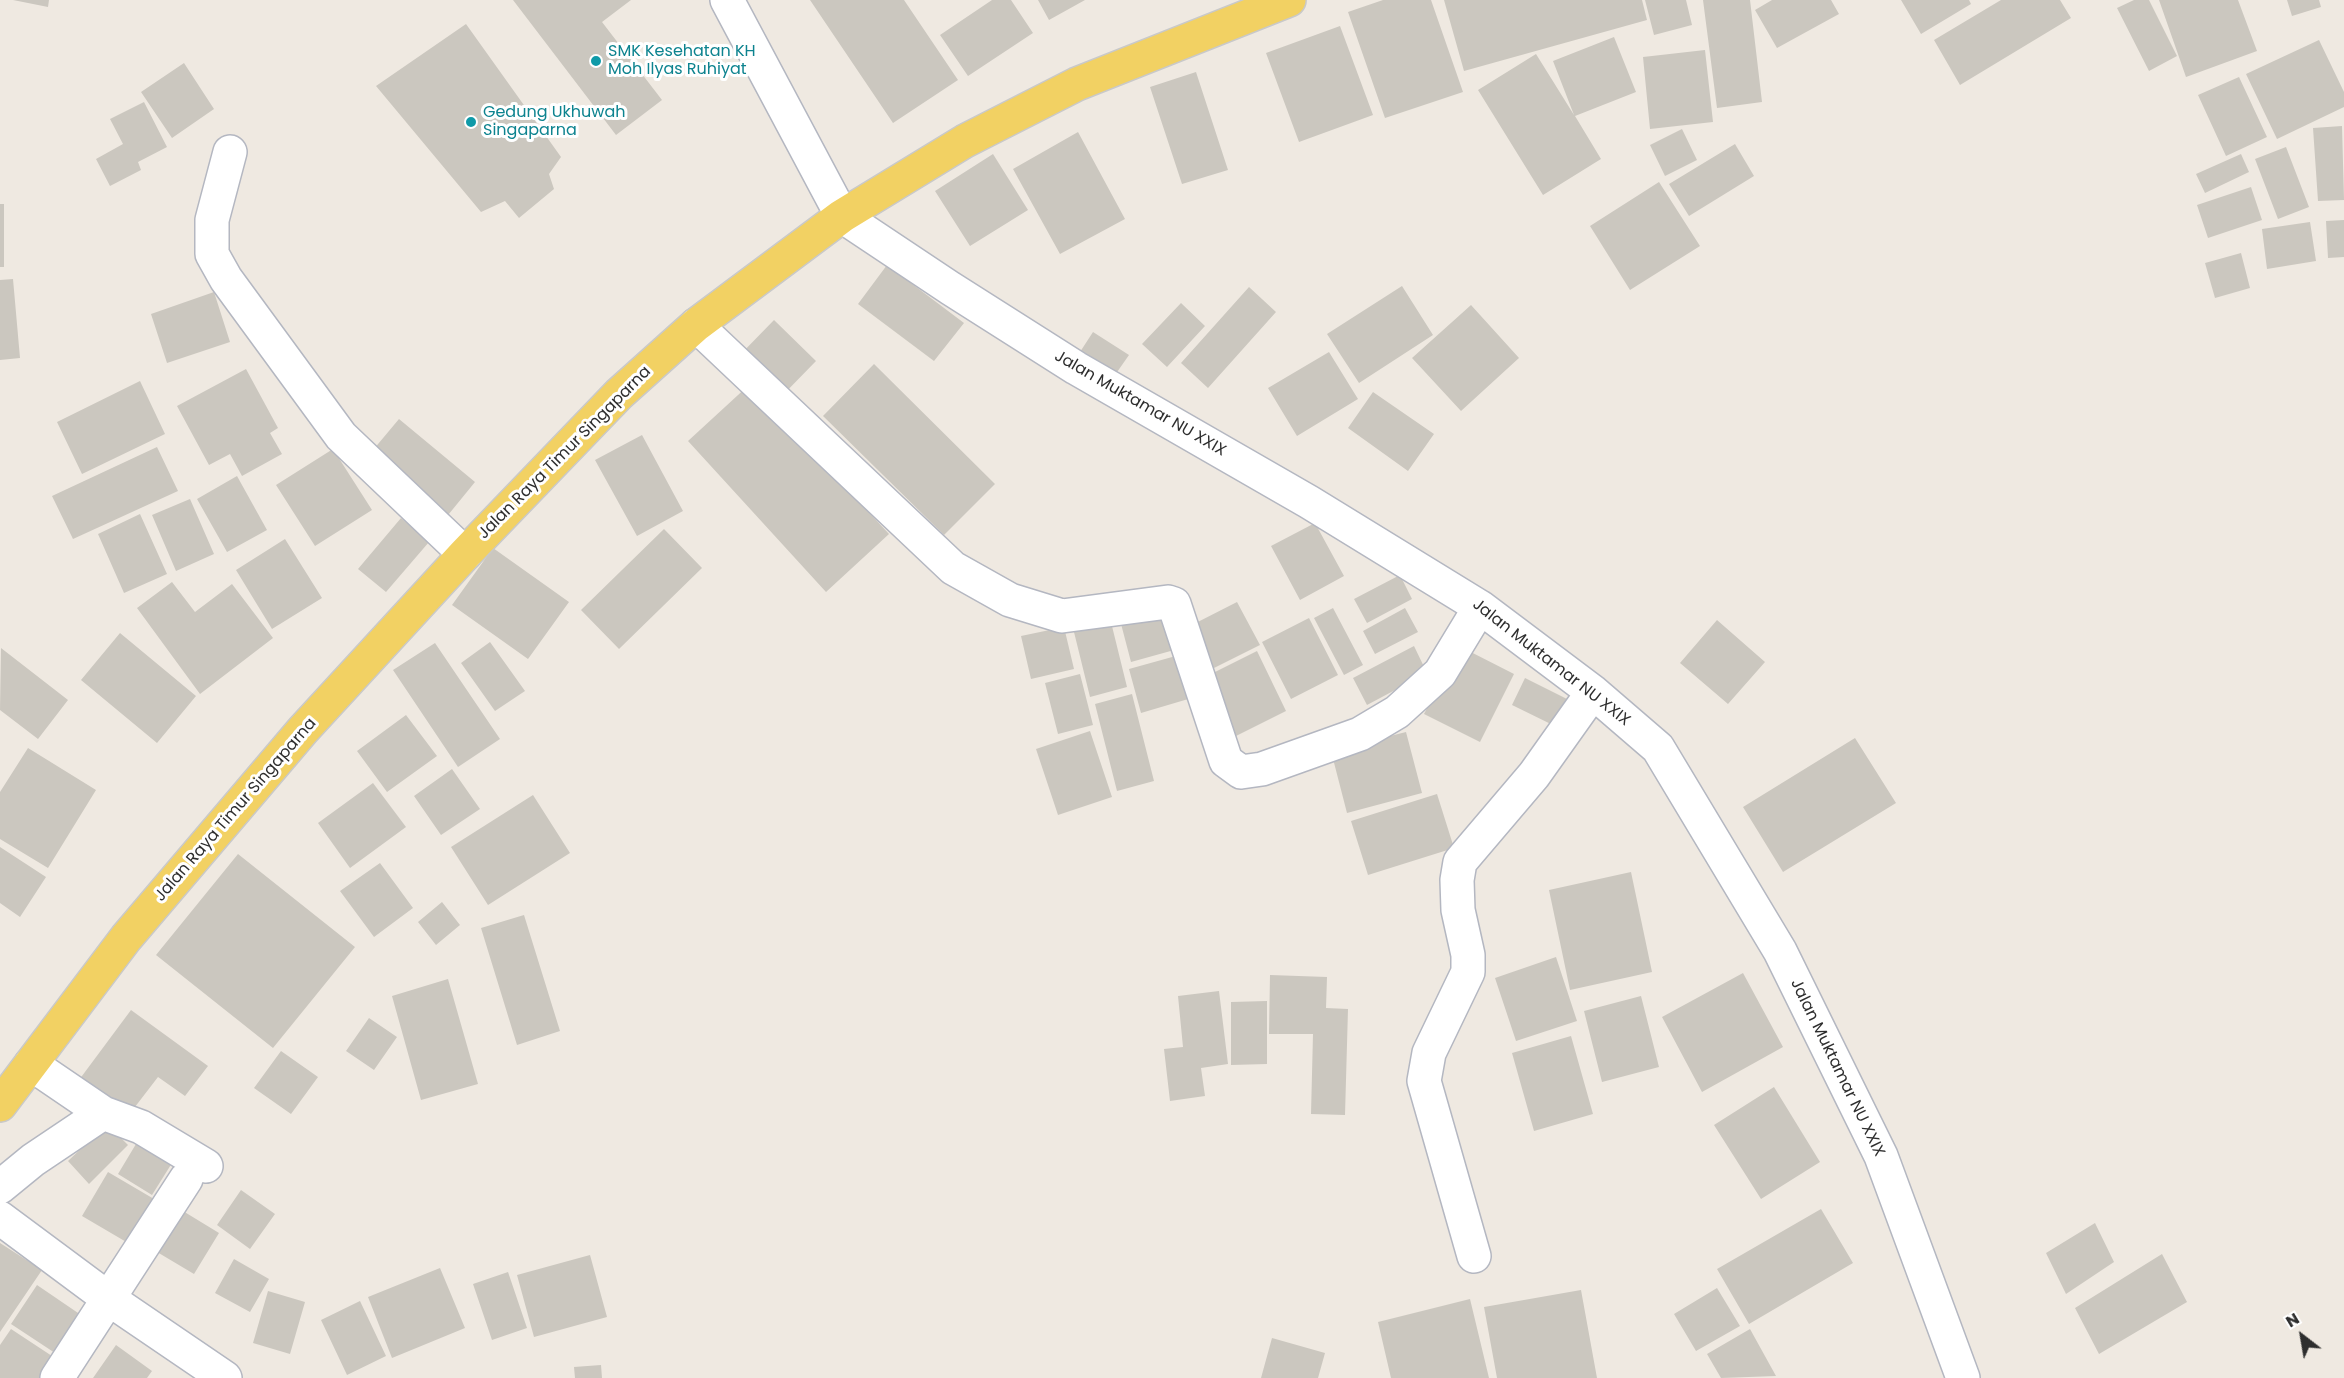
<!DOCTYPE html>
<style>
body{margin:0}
#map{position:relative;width:2344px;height:1378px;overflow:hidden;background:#efe9e1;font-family:Poppins,sans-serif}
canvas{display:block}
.north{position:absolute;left:2272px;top:1306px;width:60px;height:60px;-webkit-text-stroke:4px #fff;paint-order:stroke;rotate:329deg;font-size:16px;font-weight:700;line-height:24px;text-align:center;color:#2e2e2e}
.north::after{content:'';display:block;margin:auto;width:21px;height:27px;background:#2e2e2e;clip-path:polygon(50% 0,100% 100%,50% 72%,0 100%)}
</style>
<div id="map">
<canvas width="2344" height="1378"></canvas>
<div class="north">N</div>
</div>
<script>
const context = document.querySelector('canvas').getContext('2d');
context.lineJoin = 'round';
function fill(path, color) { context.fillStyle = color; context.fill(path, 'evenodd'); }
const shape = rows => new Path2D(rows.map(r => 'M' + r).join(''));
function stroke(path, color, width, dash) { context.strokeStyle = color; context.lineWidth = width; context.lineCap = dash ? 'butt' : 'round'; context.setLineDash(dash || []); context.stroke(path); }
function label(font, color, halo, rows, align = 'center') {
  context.font = font + ' Poppins,sans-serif'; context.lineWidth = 6; context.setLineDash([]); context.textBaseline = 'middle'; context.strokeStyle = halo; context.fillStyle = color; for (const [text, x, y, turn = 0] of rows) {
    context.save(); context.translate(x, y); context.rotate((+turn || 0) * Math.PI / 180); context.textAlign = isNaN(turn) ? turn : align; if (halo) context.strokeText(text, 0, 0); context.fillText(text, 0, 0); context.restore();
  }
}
fill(shape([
 [13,0,49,0,48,7],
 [513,0,631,0,602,22,662,100,616,135],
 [810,0,904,0,958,80,893,123],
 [992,0,1011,0,1033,33,968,76,940,35],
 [1038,0,1085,0,1049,20],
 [1383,0,1431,0,1463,92,1385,118,1348,12],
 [1444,0,1642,0,1647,20,1464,71],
 [1645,0,1686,0,1692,25,1654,35],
 [1703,0,1750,0,1762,102,1717,108],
 [1772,0,1831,0,1839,14,1777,48,1755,10],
 [1901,0,1969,0,1971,4,1921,34],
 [2001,0,2060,0,2071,18,1960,85,1934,40],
 [2134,0,2149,0,2177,56,2149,71,2117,8],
 [2159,0,2238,0,2257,51,2186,77],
 [2287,0,2319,0,2321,7,2292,16],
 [466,24,561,157,549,174,554,189,519,218,505,201,481,212,376,86],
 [1340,26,1373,115,1299,142,1266,53],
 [1614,37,1636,92,1575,116,1601,159,1543,195,1478,90,1536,54,1574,115,1553,61],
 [2319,40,2344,92,2344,107,2277,139,2246,74],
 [1705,50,1713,122,1650,129,1643,57],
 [184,63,214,109,172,138,141,92],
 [1196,72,1228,170,1182,184,1150,87],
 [2239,77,2267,137,2226,156,2198,95],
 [144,102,167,147,138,162,141,170,110,186,96,159,123,144,110,119],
 [2342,126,2344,200,2318,201,2313,128],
 [1682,129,1697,160,1665,176,1650,145],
 [1078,132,1125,219,1060,254,1013,169],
 [1735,144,1754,176,1689,216,1669,184],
 [2286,147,2309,207,2278,219,2255,159],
 [993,154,1028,210,970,246,935,191],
 [2241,154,2249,172,2205,193,2196,174],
 [1659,182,1700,246,1630,290,1590,226],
 [2251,187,2262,220,2208,238,2197,205],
 [0,204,4,204,4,267,0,267],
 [2344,220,2344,257,2328,258,2326,221],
 [2310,222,2316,261,2267,269,2262,229],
 [2241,253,2250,288,2215,298,2205,263],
 [887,265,964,323,934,361,858,304],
 [13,279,20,358,0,360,0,280],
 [1402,286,1433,335,1359,383,1327,334],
 [1249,287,1276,312,1208,388,1181,363],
 [214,292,230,342,167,363,151,314],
 [1181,303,1205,326,1167,367,1142,344],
 [1471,305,1519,358,1461,411,1412,358],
 [774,320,816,361,778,400,736,359],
 [1093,332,1129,355,1115,375,1080,352],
 [1329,352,1358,399,1297,436,1268,388],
 [874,364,995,484,944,535,823,416],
 [246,369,278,428,270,433,282,454,242,476,230,454,209,465,177,406],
 [140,381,165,434,82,474,57,422],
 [750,384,889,534,826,592,688,441],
 [1373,392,1434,434,1408,471,1348,428],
 [399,419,475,482,444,520,368,456],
 [642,435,683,511,637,536,595,460],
 [157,447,178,491,73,539,52,496],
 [333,449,372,510,315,546,276,485],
 [237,476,267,530,227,552,197,499],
 [190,499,214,554,176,571,152,515],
 [140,514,167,574,124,593,98,534],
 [401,518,429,542,386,592,358,569],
 [1315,523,1344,576,1300,600,1271,546],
 [664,529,702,568,619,649,581,610],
 [285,539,322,598,272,629,236,570],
 [493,548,569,602,528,659,452,605],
 [1400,575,1412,599,1367,623,1354,599],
 [172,582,195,612,232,584,273,638,200,694,137,608],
 [1237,602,1260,645,1208,671,1186,628],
 [1174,606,1185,647,1131,662,1120,620],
 [1333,608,1363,665,1344,675,1314,618],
 [1405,608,1418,632,1375,654,1363,631],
 [1110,618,1127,687,1090,697,1073,628],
 [1309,618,1338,675,1291,699,1262,642],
 [1717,620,1765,662,1728,704,1680,663],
 [1064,627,1074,669,1031,679,1021,636],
 [120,633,196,696,157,743,81,680],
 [490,642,525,691,495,711,461,663],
 [435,643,500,739,458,767,393,670],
 [1414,646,1427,673,1367,705,1353,678],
 [1459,646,1514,674,1480,742,1424,714],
 [1,648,68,700,38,739,0,710],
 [1257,651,1286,711,1232,738,1203,678],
 [1183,654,1195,697,1141,713,1129,669],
 [1080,674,1093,725,1058,734,1045,683],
 [1525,678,1575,703,1561,729,1512,705],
 [1132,694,1154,781,1117,791,1095,704],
 [406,715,437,756,387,792,357,751],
 [1090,731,1112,797,1058,815,1036,749],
 [1406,732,1422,793,1347,813,1331,751],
 [1855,738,1896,803,1783,872,1743,807],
 [28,748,96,790,48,868,0,839,0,792],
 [452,769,480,809,441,835,414,796],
 [373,783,406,827,350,868,318,823],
 [1437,794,1454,848,1368,875,1351,821],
 [533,795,570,853,488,905,451,847],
 [0,847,46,877,20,917,0,903],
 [238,854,355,947,273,1048,156,955],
 [380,863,413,908,374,937,340,891],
 [1631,872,1652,972,1570,990,1549,890],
 [442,902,460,925,436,945,418,922],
 [524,915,560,1031,517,1045,481,928],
 [1556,957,1577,1021,1516,1041,1495,978],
 [1743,973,1783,1047,1702,1092,1662,1017],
 [1270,975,1327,977,1326,1008,1348,1009,1345,1115,1311,1114,1313,1034,1269,1034],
 [448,979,478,1084,421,1100,392,996],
 [1219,991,1228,1064,1201,1068,1205,1096,1170,1101,1164,1049,1183,1047,1178,996],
 [1641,996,1659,1067,1602,1082,1584,1011],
 [1267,1001,1267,1064,1231,1065,1231,1002],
 [131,1010,208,1066,185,1096,158,1077,128,1116,79,1080],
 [369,1018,397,1037,374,1070,346,1051],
 [1571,1036,1593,1114,1534,1131,1512,1053],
 [281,1051,318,1077,291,1114,254,1088],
 [1774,1087,1820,1162,1761,1199,1714,1125],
 [107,1124,128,1145,89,1184,68,1161],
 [142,1134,177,1155,152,1195,118,1174],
 [108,1172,154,1199,128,1243,82,1216],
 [241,1190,275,1214,250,1249,217,1225],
 [178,1208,219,1233,194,1274,152,1249],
 [1821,1209,1853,1263,1749,1324,1717,1269],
 [2095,1223,2114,1262,2066,1294,2046,1253],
 [0,1243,42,1270,0,1332],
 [2162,1254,2187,1302,2099,1354,2075,1308],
 [590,1255,607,1317,534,1337,517,1275],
 [234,1259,269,1279,250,1312,215,1293],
 [440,1268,465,1328,392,1358,368,1297],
 [508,1272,527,1328,492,1340,473,1284],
 [37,1285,81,1315,55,1353,11,1324],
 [1717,1288,1740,1326,1696,1351,1674,1314],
 [1581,1290,1597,1378,1497,1378,1484,1307],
 [268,1291,305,1302,290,1354,253,1343],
 [1470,1299,1489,1378,1391,1378,1378,1322],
 [360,1301,386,1356,347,1375,321,1320],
 [11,1329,55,1358,41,1378,0,1378,0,1345],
 [1750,1329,1776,1376,1721,1378,1707,1354],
 [1272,1338,1325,1353,1318,1378,1261,1378],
 [116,1345,152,1371,147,1378,93,1378],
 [601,1365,602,1378,575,1378,574,1367]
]), '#cbc7bf');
const street = shape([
 [230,152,212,220,212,254,226,279,341,436,465,554],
 [842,216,950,288,1076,368,1309,502,1480,607,1593,692,1658,748,1780,951,1881,1156,1963,1378],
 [696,325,953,568,1010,600,1062,616,1168,602,1174,604,1226,761,1241,772,1262,769,1360,734,1397,712,1440,673,1480,607],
 [31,1064,103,1113,141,1127,206,1166],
 [0,1187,33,1160,103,1113],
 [0,1218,109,1299,225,1378],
 [1474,1256,1424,1081,1429,1053,1468,972,1468,955,1458,910,1457,880,1460,862,1534,775,1593,692],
 [57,1378,186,1179]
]);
const secondary = shape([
 [727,0,842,216]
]);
const primary = shape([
 [0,1105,126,938,303,730,465,554,619,394,696,325,842,216,965,141,1077,84,1289,0]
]);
stroke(street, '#b4b7c1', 36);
stroke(secondary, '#b4b7c1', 36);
stroke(primary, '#c9c9c9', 36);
stroke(street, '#fff', 33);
stroke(secondary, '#fff', 33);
stroke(primary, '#f2d163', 33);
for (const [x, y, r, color] of [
 [596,61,6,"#0f9aa8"],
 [471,122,6,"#0f9aa8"]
]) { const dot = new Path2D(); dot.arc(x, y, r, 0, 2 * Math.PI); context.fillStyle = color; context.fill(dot); stroke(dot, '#fff', 2); }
label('16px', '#0d838f', '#fff', [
 ["SMK Kesehatan KH",608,52],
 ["Moh Ilyas Ruhiyat",608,70],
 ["Gedung Ukhuwah",483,113],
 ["Singaparna",483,131]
], 'left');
label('16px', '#2e2e2e', '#fff', [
 ["Jalan Muktamar NU XXIX",1140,404,30],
 ["Jalan Raya Timur Singaparna",565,453,-45],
 ["Jalan Muktamar NU XXIX",1551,663,38],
 ["Jalan Raya Timur Singaparna",236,810,-49],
 ["Jalan Muktamar NU XXIX",1837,1068,64]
]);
</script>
